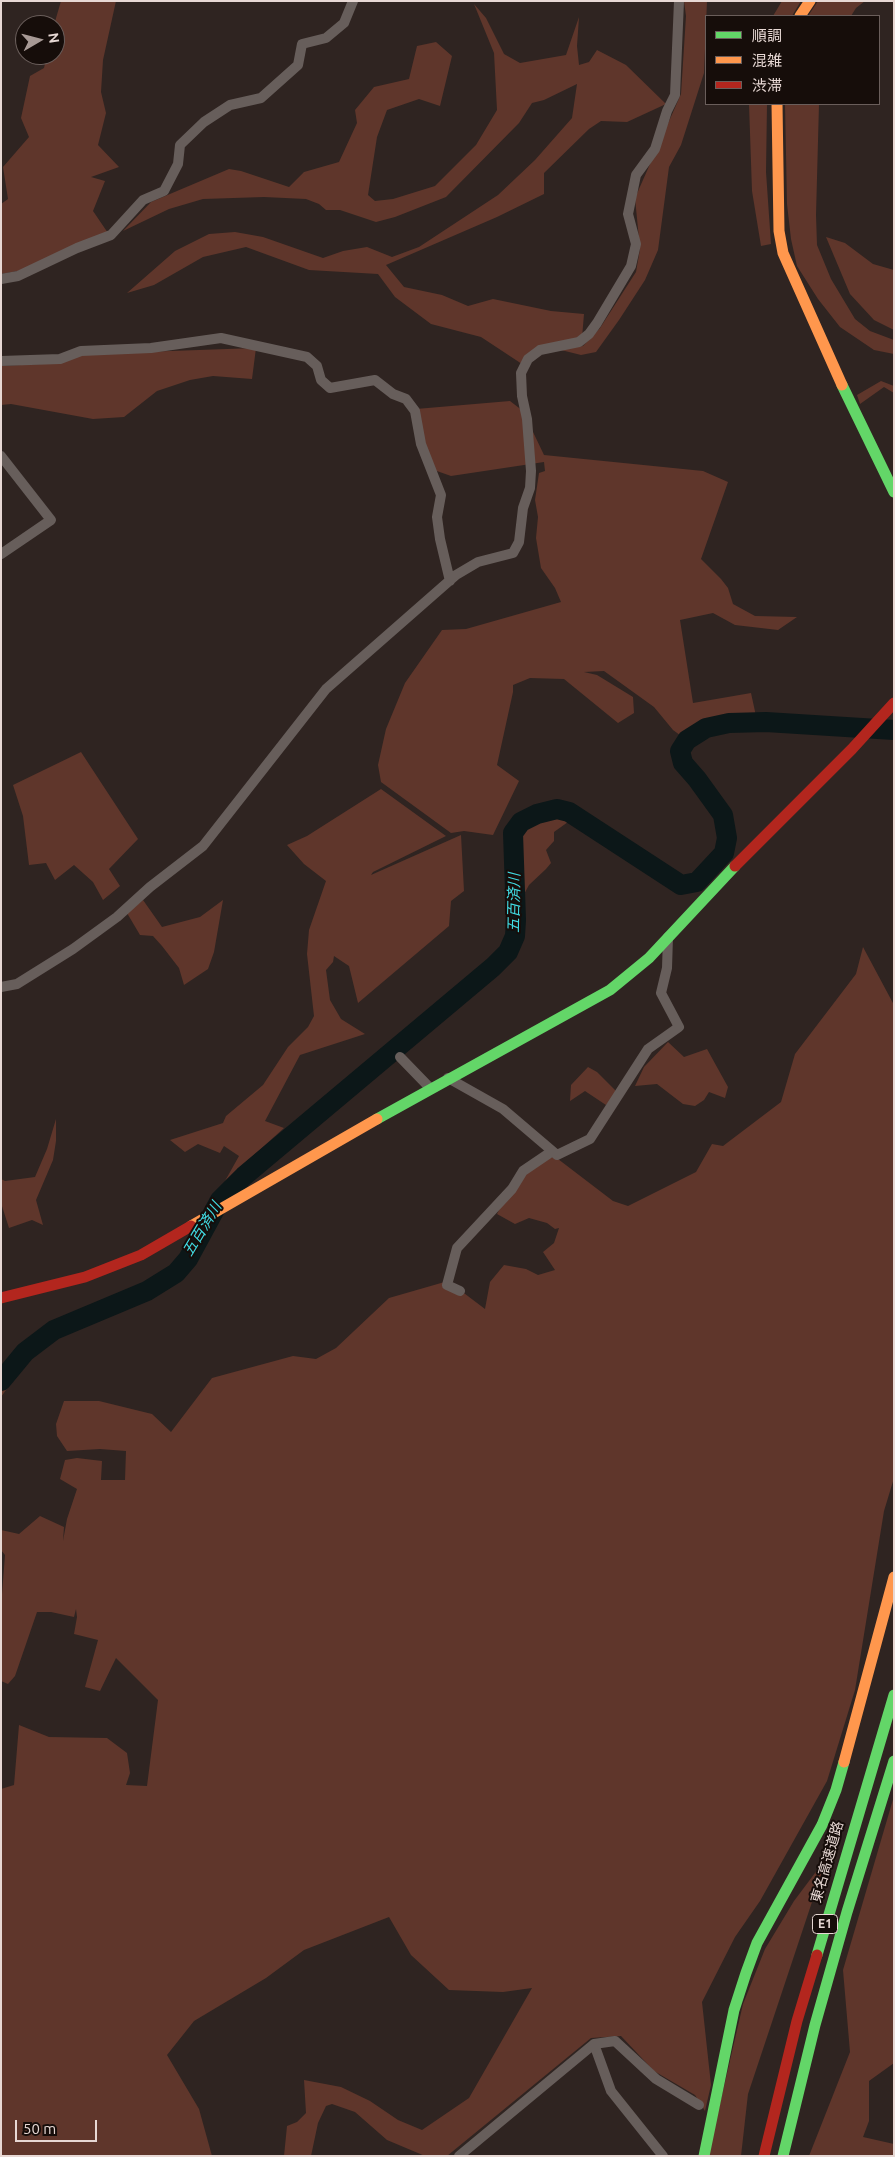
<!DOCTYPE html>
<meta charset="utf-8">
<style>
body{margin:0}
#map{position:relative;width:895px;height:2157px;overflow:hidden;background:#2f2421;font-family:Ubuntu,"Noto Sans JP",sans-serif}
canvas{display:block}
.frame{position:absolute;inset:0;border:2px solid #e7d8d4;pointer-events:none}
.legend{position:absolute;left:705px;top:15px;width:175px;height:90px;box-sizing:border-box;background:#160d0a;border:1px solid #6a5e5b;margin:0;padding:6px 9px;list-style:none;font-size:15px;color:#e7d8d4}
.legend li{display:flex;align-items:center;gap:10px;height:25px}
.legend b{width:25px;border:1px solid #6a5e5b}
.north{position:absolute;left:15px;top:15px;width:50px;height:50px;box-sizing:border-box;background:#160d0a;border:1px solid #6a5e5b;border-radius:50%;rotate:82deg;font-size:14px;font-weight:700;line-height:20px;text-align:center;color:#e7d8d4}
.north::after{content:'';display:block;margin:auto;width:18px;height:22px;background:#a79995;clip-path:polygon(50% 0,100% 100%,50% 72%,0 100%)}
.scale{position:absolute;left:15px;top:2120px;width:82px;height:22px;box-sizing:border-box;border:2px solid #e7d8d4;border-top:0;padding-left:6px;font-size:15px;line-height:18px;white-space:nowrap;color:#e7d8d4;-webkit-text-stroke:4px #160d0a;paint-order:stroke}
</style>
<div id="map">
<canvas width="895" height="2157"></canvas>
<div class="frame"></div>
<ul class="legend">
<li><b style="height:6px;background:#63d668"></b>順調</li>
<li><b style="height:6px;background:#ff974d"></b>混雑</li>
<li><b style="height:6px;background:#b3261e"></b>渋滞</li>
</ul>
<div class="north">N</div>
<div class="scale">50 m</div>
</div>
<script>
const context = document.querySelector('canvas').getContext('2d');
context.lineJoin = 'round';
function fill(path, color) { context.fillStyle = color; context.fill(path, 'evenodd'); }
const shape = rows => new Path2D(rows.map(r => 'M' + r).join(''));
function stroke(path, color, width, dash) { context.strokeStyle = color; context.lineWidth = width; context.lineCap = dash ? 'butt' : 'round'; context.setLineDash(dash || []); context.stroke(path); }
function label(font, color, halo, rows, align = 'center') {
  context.font = font + ' Ubuntu,"Noto Sans JP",sans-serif'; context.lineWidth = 4; context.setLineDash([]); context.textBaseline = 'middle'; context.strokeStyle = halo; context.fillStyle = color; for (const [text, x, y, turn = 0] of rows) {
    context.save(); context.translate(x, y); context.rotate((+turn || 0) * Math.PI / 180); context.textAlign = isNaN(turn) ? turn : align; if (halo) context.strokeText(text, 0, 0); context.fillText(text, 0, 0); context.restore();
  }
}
fill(shape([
 [61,1,116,1,103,60,101,92,106,113,98,145,119,167,91,177,105,181,93,211,108,233,23,270,1,274,1,204,8,199,3,167,29,137,21,118,30,76,44,68,47,55,55,55,54,25],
 [684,1,707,1,704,73,681,145,669,167,658,250,645,280,619,320,596,352,581,355,557,349,583,346,600,328,636,272,640,249,635,198,681,94,686,16],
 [782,1,801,1,792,16,773,16],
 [818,1,865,1,856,8,851,16,808,16],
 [474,4,486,18,504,54,520,63,566,55,579,17,577,46,579,65,589,62,597,50,626,65,666,104,627,122,601,121,589,129,544,173,544,194,497,217,386,265,404,287,442,295,468,306,493,299,551,311,584,314,582,338,540,348,525,366,481,337,431,324,395,297,378,274,309,270,246,247,203,257,154,285,127,293,175,251,209,234,235,232,263,237,323,258,343,251,367,247,392,257,419,247,498,195,535,160,572,118,577,84,544,100,532,103,519,123,446,197,395,217,376,222,340,210,326,210,319,204,306,199,264,197,203,199,169,209,123,231,151,202,229,169,241,171,289,187,304,172,339,162,357,123,355,110,374,87,409,79,417,46,436,42,452,56,440,106,419,99,387,110,377,137,368,195,375,201,393,199,435,186,476,145,497,110,494,53],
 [749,104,767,104,766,172,771,244,761,246,752,191],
 [785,104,819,104,816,215,817,245,831,279,855,319,870,331,894,340,894,354,874,350,840,327,818,299,797,266,791,239,787,204],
 [826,237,845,243,873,264,894,270,894,330,874,320,850,294],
 [256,348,252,379,213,376,190,380,157,391,124,417,93,419,11,404,1,405,1,366,61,363,84,354],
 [881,381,894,386,894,393,884,387,860,404,857,395],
 [510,401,523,411,544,455,703,471,728,482,701,559,721,579,728,588,733,604,755,616,797,617,778,630,735,625,713,613,680,620,693,703,751,693,756,716,714,720,684,738,673,730,654,707,604,671,584,672,597,675,633,697,634,713,618,723,564,679,530,678,513,685,513,692,497,765,519,781,493,835,464,831,451,833,381,782,378,765,386,729,405,683,442,630,466,629,561,602,555,588,541,568,536,538,538,517,535,500,539,473,545,471,544,462,451,476,434,470,425,448,416,409],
 [81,752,138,839,109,869,120,886,103,900,93,882,74,865,55,880,46,863,29,865,23,816,13,785],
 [381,789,446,836,373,872,371,875,461,835,464,891,451,901,449,926,358,1003,349,966,334,956,333,962,326,970,330,1000,341,1019,365,1034,300,1055,265,1121,284,1128,225,1181,239,1156,224,1146,220,1153,198,1144,185,1152,170,1140,223,1123,226,1116,263,1085,288,1047,308,1027,314,1016,307,954,309,930,326,881,304,864,287,845,307,836],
 [563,815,568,822,554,832,554,841,546,850,551,863,546,869,529,885,523,896,518,890,516,875,516,837,521,829,533,822,549,817],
 [143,900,162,927,200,917,223,900,214,952,208,969,184,985,179,968,162,946,153,936,140,935,127,913],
 [863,947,894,1005,894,1478,884,1511,855,1690,827,1781,760,1901,735,1937,702,2002,711,2085,705,2111,695,2095,654,2071,621,2036,591,2038,447,2156,425,2156,387,2140,355,2112,332,2104,326,2106,318,2123,311,2156,284,2156,287,2126,297,2122,306,2113,304,2080,341,2087,370,2101,398,2120,422,2130,469,2098,532,1988,503,1992,449,1990,411,1955,389,1917,304,1950,266,1978,194,2021,167,2055,199,2109,212,2156,1,2156,1,1789,14,1785,19,1725,49,1737,107,1738,127,1753,130,1773,126,1785,147,1786,158,1700,116,1658,100,1691,85,1687,98,1640,74,1634,77,1617,76,1609,74,1617,51,1612,37,1612,15,1676,8,1684,1,1681,1,1607,5,1555,1,1550,1,1530,19,1534,40,1516,64,1527,63,1541,67,1519,77,1489,60,1479,65,1460,77,1458,102,1461,101,1480,125,1480,126,1451,100,1449,67,1451,57,1436,56,1424,64,1401,99,1401,152,1414,171,1432,212,1378,293,1356,316,1359,336,1348,389,1298,448,1281,485,1309,490,1282,504,1265,526,1269,538,1275,555,1270,543,1252,554,1243,559,1228,555,1229,547,1223,529,1218,515,1224,497,1214,507,1194,523,1171,552,1157,558,1159,613,1201,628,1206,696,1172,712,1144,723,1146,781,1102,795,1054,856,974],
 [668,1042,684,1057,707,1049,728,1087,725,1098,709,1092,704,1100,695,1106,683,1104,657,1084,635,1086,644,1067],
 [588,1067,597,1072,615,1090,616,1094,606,1105,585,1091,570,1101,571,1085],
 [56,1119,56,1141,53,1160,36,1200,43,1225,32,1220,9,1228,1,1203,1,1179,5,1181,35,1177,47,1149],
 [211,1225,187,1267,158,1293,54,1337,28,1359,1,1397,1,1371,40,1334,169,1275,197,1234],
 [894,1796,894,2063,869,2081,869,2121,863,2137,894,2144,894,2156,809,2156,850,2052,843,1970],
 [827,1857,748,2094,741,2156,708,2156,743,2004,765,1949,794,1901]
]), '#5f362b');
stroke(shape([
 [1,1381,25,1352,54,1330,147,1291,176,1273,188,1259,220,1200,244,1176,493,967,508,952,515,936,516,920,513,833,521,822,537,814,557,809,569,812,681,885,697,882,724,853,727,838,723,815,697,779,683,763,680,751,687,740,706,728,729,723,766,722,894,730]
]), '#0c1718', 20);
stroke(shape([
 [1,279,18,276,77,248,111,235,143,200,164,191,178,164,180,145,204,122,230,105,261,98,298,65,302,44,326,38,344,23,353,1],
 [1,361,60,359,81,351,151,348,221,338,307,357,317,366,321,380,330,388,375,380,393,394,406,399,415,411,421,444,441,495,437,517,440,539,450,581],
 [1,456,51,520,1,554],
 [1,987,17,984,73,949,117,917,150,887,203,846,326,689,456,575,478,562,513,553,519,542,523,508,530,488,531,471,527,419,522,396,521,373,528,359,540,350,579,342,589,334,597,323,631,266,636,244,628,214,636,175,655,149,667,111,675,95,679,1],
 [400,1057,431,1089],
 [448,1078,503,1109,557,1155,590,1139,648,1049,679,1027,661,993,667,968,668,937],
 [460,1291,447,1285,457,1248,512,1189,523,1171,551,1152],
 [594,2044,611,2091,663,2156],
 [459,2156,594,2044,615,2041,656,2079,699,2105]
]), '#675e5b', 10);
stroke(shape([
 [842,385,894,492],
 [377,1119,610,990,649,958,735,866],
 [817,1955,894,1695],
 [704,2156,734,2010,746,1973,757,1943,822,1825,836,1790,844,1762],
 [783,2156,815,2025,847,1912,894,1761]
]), '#63d668', 11);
stroke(shape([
 [800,16,810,1],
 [777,104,779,231,783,253,842,385],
 [191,1226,377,1119],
 [844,1762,894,1577]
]), '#ff974d', 11);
stroke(shape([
 [735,866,852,749,894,703],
 [1,1298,85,1277,141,1255,191,1226],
 [764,2156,797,2021,817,1955]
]), '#b3261e', 11);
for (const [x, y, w] of [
 [825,1924,25]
]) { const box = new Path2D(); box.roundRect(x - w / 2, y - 9.5, w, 19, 4); context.fillStyle = '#160d0a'; context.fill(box); stroke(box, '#e7d8d4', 1); }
label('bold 12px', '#e7d8d4', null, [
 ["E1",825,1924]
]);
label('14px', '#e7d8d4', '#160d0a', [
 ["東名高速道路",827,1862,-74]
]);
label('italic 15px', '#41dbe3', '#160d0a', [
 ["五百済川",514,903,-89],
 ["五百済川",202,1229,-59]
]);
</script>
